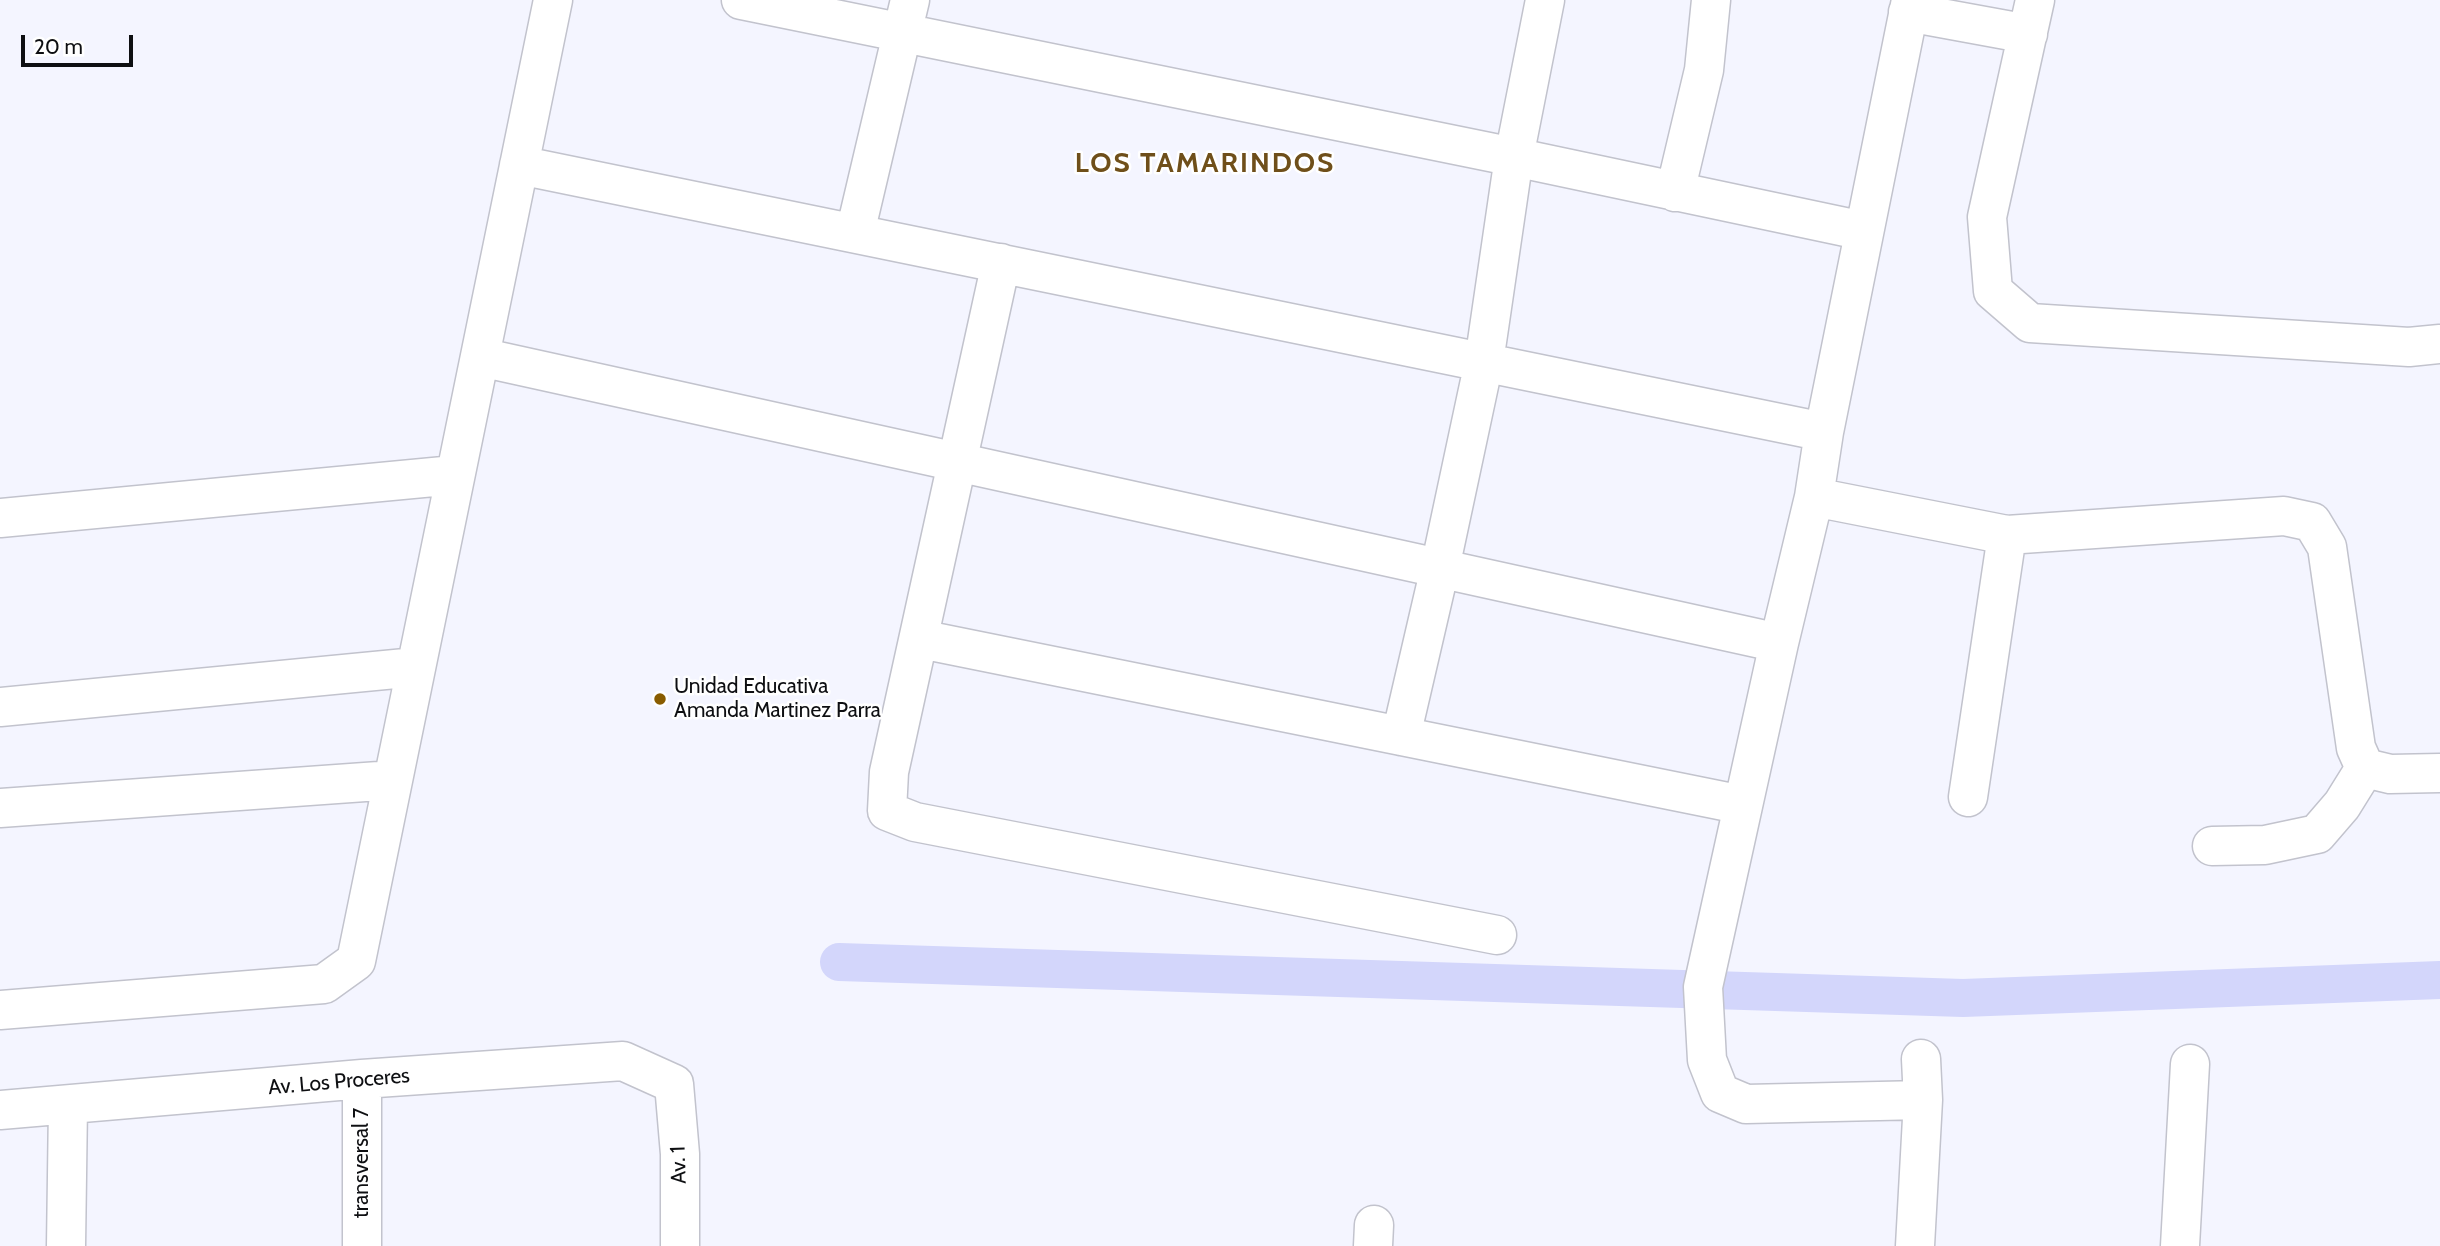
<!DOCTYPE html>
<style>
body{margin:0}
#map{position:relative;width:2440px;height:1246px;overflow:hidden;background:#f4f5ff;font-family:Cabin,sans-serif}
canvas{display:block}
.scale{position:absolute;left:21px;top:35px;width:112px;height:32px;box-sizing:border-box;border:4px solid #0e0f12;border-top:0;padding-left:9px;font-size:21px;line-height:24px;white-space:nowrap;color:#0e0f12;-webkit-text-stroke:5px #fff;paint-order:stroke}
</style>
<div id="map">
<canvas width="2440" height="1246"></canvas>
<div class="scale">20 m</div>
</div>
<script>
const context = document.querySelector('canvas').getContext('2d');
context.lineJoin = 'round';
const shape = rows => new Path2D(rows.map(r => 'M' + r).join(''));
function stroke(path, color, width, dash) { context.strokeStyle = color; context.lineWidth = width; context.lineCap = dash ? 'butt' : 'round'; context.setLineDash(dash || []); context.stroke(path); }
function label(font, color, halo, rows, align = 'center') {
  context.font = font + ' Cabin,sans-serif'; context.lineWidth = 5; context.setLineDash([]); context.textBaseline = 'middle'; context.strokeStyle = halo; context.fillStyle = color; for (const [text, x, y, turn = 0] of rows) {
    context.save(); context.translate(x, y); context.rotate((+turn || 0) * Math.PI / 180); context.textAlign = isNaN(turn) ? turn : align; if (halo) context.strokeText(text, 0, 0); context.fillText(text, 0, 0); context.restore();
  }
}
stroke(shape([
 [839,962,1963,998,2440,980]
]), '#d3d6fb', 38);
const minor = shape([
 [741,0,1514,157,1864,231],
 [1911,0,1824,432,1814,497,1779,643,1703,987,1707,1060,1720,1093,1746,1104,1923,1100],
 [2035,0,1987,217,1993,291,2030,323,2409,347,2440,344],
 [1908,12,2028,34],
 [519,165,1824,432],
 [1675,192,1704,70,1711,0],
 [855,233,910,0],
 [1001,263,889,772,887,811,915,822,1497,935],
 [480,357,1779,643],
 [1814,497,2007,535,2284,516,2312,522,2327,547,2356,748,2365,768,2390,774,2440,773],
 [0,518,444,476,455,477],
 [920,639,1743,805],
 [0,707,416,667],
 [1401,736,1440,568,1484,362,1514,157,1545,0],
 [1968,797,2007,535],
 [0,808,393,780],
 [2212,846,2265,845,2317,834,2342,805,2365,768],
 [0,1010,324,984,356,961,553,0],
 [0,1110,362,1079,623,1061,674,1084,680,1154,680,1246],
 [66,1246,68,1105],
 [362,1246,362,1079],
 [1373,1246,1374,1225],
 [1915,1246,1923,1100,1921,1059],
 [2180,1246,2190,1064]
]);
stroke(minor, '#c2c3cd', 41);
stroke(minor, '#fff', 38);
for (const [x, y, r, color] of [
 [660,699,7,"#895c00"]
]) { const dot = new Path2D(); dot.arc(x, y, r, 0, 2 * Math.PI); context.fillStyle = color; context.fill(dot); stroke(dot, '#fff', 2.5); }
label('21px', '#0e0f12', '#fff', [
 ["Unidad Educativa",674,687],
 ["Amanda Martinez Parra",674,711]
], 'left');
label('21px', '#0e0f12', '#fff', [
 ["Av. Los Proceres",339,1082,-5],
 ["transversal 7",362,1163,-90],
 ["Av. 1",679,1165,-92]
]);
context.letterSpacing = '2px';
label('bold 28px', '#6f4f1a', '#fff', [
 ["LOS TAMARINDOS",1205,164]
]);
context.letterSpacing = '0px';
</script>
